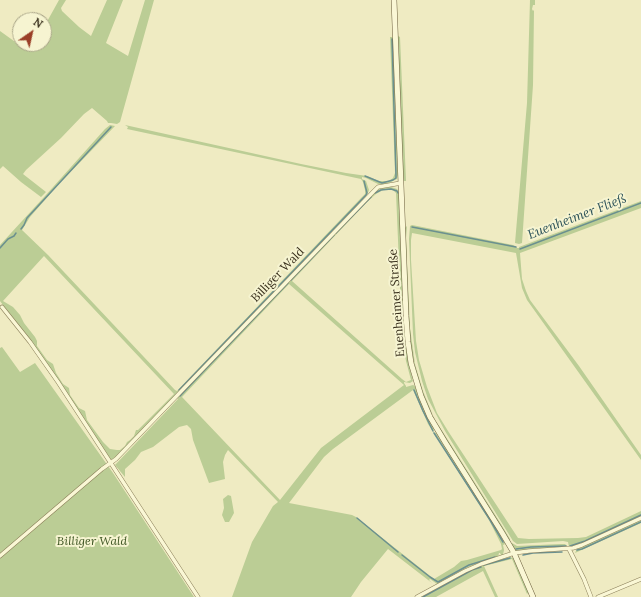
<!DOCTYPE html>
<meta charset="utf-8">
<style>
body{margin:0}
#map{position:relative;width:641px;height:597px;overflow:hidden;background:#efebc2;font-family:Lora,serif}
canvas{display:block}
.north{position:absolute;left:12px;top:12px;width:40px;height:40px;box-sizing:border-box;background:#f6f4d1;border:1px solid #aaa689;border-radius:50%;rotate:34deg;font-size:11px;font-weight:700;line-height:16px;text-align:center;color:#39301d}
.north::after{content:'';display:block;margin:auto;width:14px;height:18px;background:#9a3f27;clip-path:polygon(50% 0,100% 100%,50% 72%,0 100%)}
</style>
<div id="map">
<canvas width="641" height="597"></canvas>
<div class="north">N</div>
</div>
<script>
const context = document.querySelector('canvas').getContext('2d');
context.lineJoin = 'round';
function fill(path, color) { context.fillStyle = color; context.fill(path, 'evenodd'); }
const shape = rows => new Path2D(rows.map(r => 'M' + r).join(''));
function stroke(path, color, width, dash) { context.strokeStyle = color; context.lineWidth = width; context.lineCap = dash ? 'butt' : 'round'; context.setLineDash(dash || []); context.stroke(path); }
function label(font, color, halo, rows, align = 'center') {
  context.font = font + ' Lora,serif'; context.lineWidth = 4; context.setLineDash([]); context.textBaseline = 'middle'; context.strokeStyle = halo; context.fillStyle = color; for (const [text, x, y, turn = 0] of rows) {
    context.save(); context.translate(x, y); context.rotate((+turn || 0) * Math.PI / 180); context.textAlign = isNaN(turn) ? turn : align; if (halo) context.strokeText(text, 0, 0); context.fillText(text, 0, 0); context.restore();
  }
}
fill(shape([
 [59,0,66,0,61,8,62,11,79,27,91,36,107,0,123,0,106,43,128,56,145,0,154,0,120,122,117,124,111,123,108,123,107,121,92,108,84,114,61,138,26,170,23,174,46,192,41,197,21,182,3,166,0,169,0,31,25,49,29,48,33,44,44,44,44,27],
 [530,0,535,0,535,5,533,5,532,9,533,11,534,10,533,85,522,243,519,244,515,243,527,103],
 [398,36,400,37,406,181,403,181],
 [390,37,392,37,393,39,398,175,397,179,387,184,378,184,366,178,362,177,362,179,366,181,369,190,367,195,118,456,113,460,110,459,44,359,0,301,0,245,45,196,105,129,110,125,115,126,58,185,30,217,22,230,48,255,175,390,177,391,362,197,365,194,365,190,363,182,361,179,127,129,128,127,125,125,301,164,346,173,367,176,379,181,389,181,393,178,395,173],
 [44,256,174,394,138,430,136,430,134,436,130,440,127,442,125,446,120,450,117,450,110,449,103,442,87,420,85,411,79,408,70,395,69,388,63,384,56,373,53,364,47,360,37,346,37,341,35,337,24,323,20,315,13,307,3,301],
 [391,187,397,189,399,192,405,336,408,361,413,381,410,383,404,382,404,383,406,386,406,387,413,385,415,386,423,407,434,429,433,432,436,433,492,520,505,544,503,545,504,550,503,555,501,555,500,553,499,553,498,557,468,567,437,584,430,579,429,580,432,583,388,549,361,582,351,597,232,597,252,542,273,506,278,502,228,450,225,455,223,462,225,479,209,483,193,440,191,429,187,425,179,427,153,447,141,452,135,460,125,469,125,477,115,465,178,399,177,398,377,190,383,188],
 [383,190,393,190,396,193,402,334,406,361,411,380,406,382,402,379,292,281,367,202,376,194],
 [289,284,404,385,321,448,280,500,182,397],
 [413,390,428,424,489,520,501,544,502,549,501,550,467,560,461,561,454,567,434,579,356,517,352,515,289,503,324,457,333,449],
 [641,201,641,208,520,253,522,279,526,291,530,300,579,366,641,455,641,460,527,300,522,288,516,253,412,233,411,240,411,260,416,341,419,360,427,387,437,413,448,431,518,538,529,539,578,538,586,537,641,511,641,517,576,546,569,547,568,542,563,541,517,544,513,541,445,431,428,399,422,381,415,352,413,334,409,239,410,226,412,225,513,245,515,246,517,248,519,248,519,247],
 [407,226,406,239,410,328,415,364,423,391,434,418,441,429,501,524,510,539,510,541,445,438,429,408,420,386,416,372,411,347,408,312,405,228],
 [2,347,20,372,35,363,113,473,194,597,0,597,0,348],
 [228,495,231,496,234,513,229,522,225,522,222,515,224,508,223,499],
 [641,520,641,523,575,553,577,549],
 [512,543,517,546,561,544,565,544,567,546,567,547,540,548,517,551,515,551,512,545],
 [510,557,513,558,518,569,528,592,528,593,527,594,512,559,484,566,498,597,495,597,483,571,436,597,420,597,468,571,491,562]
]), '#bbcd95');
stroke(shape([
 [365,176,382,183,393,180,396,178,396,176,392,39],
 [375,193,381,190,391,189,397,191,398,193],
 [412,227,516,247],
 [21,229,24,225,27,218,111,127],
 [336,233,371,197],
 [0,248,8,239,14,236,16,233],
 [520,249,641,203],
 [291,280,334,235],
 [179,390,366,195,367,193,364,181],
 [414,390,423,411,433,431],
 [180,396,288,283],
 [434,433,490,520,503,542],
 [357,518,398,552],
 [570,546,585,541,641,515],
 [516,549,531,547,566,546],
 [577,550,582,549,641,522],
 [402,555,430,577,438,582,469,565,495,557],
 [523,555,533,553,562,552],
 [484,565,510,558],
 [423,597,472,570,481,567]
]), '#6b908f', 1.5);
const minor = shape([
 [2,307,30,342,58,382,198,597],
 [569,549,584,579,591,597],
 [0,556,102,469,116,459,373,192,378,187,401,183],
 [417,597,465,571,481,564,514,553,529,551,573,548,582,545,641,518],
 [598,597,641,579]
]);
const secondary = shape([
 [394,0,406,316,408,342,411,363,421,396,430,417,445,442,501,531,514,553,533,597]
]);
stroke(minor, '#897d58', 4.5);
stroke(secondary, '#6b5e3c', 6);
stroke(minor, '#faf7d5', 3.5);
stroke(secondary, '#faf7d5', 5);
label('12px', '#39301d', '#f6f4d1', [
 ["Billiger Wald",278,275,-46],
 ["Euenheimer Straße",397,303,-94]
]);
label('italic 12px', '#3e5523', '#f6f4d1', [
 ["Billiger Wald",92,542]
]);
label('italic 13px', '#2c5259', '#f6f4d1', [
 ["Euenheimer Fließ",577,217,-21]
]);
</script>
